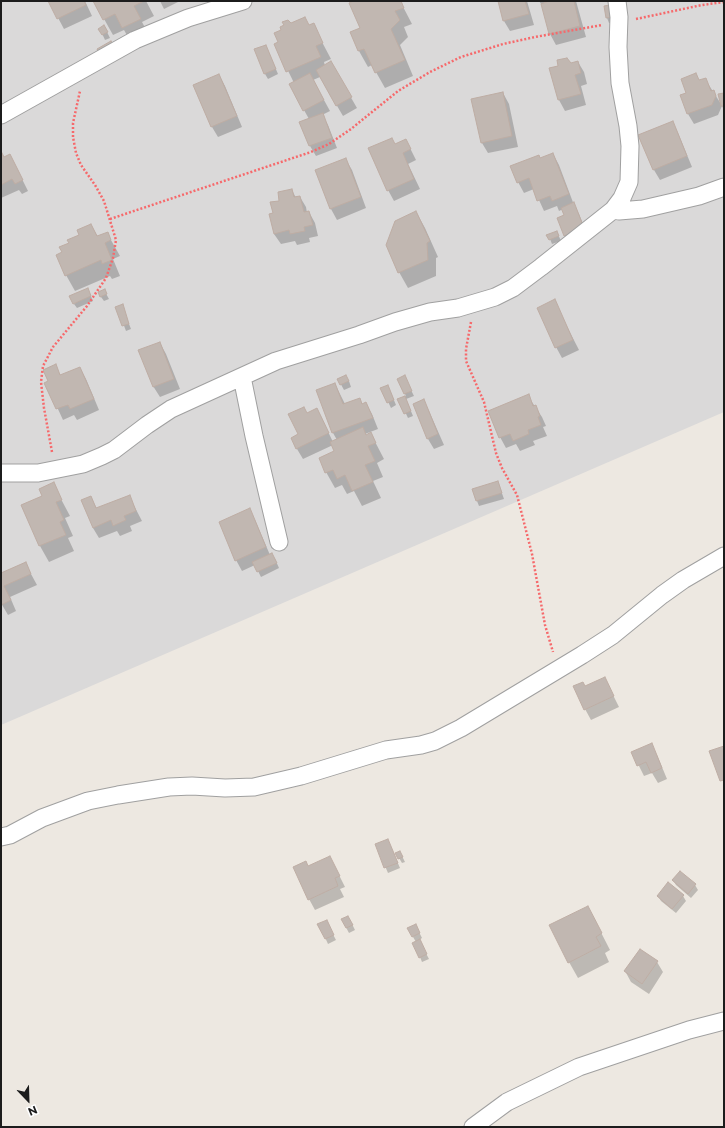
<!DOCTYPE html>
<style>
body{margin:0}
#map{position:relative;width:725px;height:1128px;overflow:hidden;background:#ede8e1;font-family:Montserrat,sans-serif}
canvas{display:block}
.frame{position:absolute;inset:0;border:2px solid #1c1c1c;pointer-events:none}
.north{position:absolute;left:8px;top:1080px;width:40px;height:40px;-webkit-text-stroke:3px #fff;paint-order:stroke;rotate:157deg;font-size:11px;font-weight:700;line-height:16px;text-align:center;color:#1c1c1c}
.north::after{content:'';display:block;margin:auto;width:14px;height:18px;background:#1c1c1c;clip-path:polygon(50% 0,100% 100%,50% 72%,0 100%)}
</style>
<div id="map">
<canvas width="725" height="1128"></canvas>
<div class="frame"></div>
<div class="north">N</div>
</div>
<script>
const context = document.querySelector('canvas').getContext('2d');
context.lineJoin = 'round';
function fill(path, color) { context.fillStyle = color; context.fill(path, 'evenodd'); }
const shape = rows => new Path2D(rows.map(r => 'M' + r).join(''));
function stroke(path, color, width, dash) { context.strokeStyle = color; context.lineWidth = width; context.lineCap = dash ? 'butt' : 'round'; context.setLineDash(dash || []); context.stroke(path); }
fill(shape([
 [1,1,724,1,724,412,1,725]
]), '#dad9d9');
fill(shape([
 [49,1,85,1,92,16,64,29],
 [94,1,146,1,154,16,142,22,149,35,132,44,124,30,113,35],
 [160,1,180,1,164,9],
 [356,1,400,1,412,24,404,27,408,37,400,45,413,76,385,88,372,65,368,67,359,51,351,33,361,28],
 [499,1,527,1,534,25,510,31,504,21],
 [539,1,544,1,545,4,550,1,576,1,586,37,556,45,550,34,543,7],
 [605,7,614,22,609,23,607,18],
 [291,25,310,26,313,25,331,59,324,62,325,66,331,63,357,108,343,116,320,77,313,80,330,111,322,115,328,125,337,148,316,156,310,146,301,122,309,119,290,85,294,83,275,44,279,43],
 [100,29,107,32,110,38,105,40],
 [266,46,278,74,268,79,265,74],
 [578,62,584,72,587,84,581,86,586,105,565,111,559,100,551,68],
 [219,75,225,86,242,127,218,137,212,127],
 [705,79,721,104,724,94,724,110,722,106,718,115,694,124,688,114,687,93],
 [503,93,509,104,518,147,488,153,482,143],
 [672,122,678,133,692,167,660,180,654,170,640,135],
 [406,140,416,160,408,164,420,189,394,201,388,190,395,145],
 [1,152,4,158,10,155,28,191,22,194,19,190,1,198],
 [553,154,559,165,574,205,579,214,589,239,571,246,565,236,558,218,565,216,563,209,559,211,557,206,544,211,534,189,524,193,518,182,540,159],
 [346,160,352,170,366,208,337,220,331,209,317,171],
 [292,190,296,198,300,197,306,207,307,213,309,212,315,223,318,236,309,238,310,242,297,245,295,241,281,244,274,234,274,213],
 [416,212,425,228,438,257,436,258,436,276,408,288,399,272],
 [91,225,98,237,107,233,120,256,113,259,120,276,112,279,110,276,75,291,66,275,57,255,63,253,70,244],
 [557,232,561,241,552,244,550,239],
 [104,290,109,299,104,301,101,297],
 [90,294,93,301,77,308,74,304],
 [554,301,579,350,562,358,556,347],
 [122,306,131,329,126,331,117,307],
 [160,343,166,354,180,389,160,397,153,386],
 [55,366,61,376,80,368,86,379,99,410,77,420,74,415,63,420,46,383,50,381],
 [338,379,349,381,351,387,344,390],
 [407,382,414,396,406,399,413,416,408,418,399,399,406,396,405,394],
 [335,384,345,404,359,399,363,405,366,404,372,414,378,429,365,434,367,436,371,434,384,459,377,463,383,477,373,481,381,498,362,506,354,491,347,494,342,485,335,488,326,472,335,451,333,445,303,459,297,449,299,435,307,414,317,409,333,442,337,440,333,433],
 [388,386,396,405,391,408,382,389],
 [528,396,542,417,546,426,543,427,547,436,533,441,535,445,520,451,516,444,506,448,500,437],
 [423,400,429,411,444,445,434,449,428,439,414,404],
 [498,482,504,499,479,506,477,501],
 [53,484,70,516,65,518,73,536,68,538,74,551,49,562,40,546,22,506,43,496],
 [129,496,142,521,130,526,132,531,120,536,117,531,99,538,93,528,91,497,97,509],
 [249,510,255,520,270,555,275,559,279,568,261,577,255,565,242,571,236,560],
 [25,563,37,585,10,597,16,611,8,615,1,603,1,574],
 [605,679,619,707,591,720,585,709,585,688],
 [651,745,657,755,667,779,658,783,652,773,644,776,632,752],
 [376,845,390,845,400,868,388,873],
 [400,852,405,862,402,863,399,858],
 [330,857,345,887,340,889,344,897,315,910,309,899,308,867],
 [673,880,695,885,698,890,691,898,676,885],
 [668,883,683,896,686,901,676,913,661,901,658,896],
 [588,907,610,950,605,953,609,962,578,978,569,962],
 [342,920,351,922,355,930,349,933],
 [319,924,328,925,336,940,328,944],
 [418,930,422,938,419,940,429,959,422,962,420,957,416,942,413,937],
 [657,962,663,972,649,994,631,982,625,971]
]), '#0003');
const building = shape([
 [48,1,84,1,86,5,57,19,48,1],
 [93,1,144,1,134,6,141,19,122,28,115,14,103,20,93,1],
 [353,1,401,1,404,8,395,11,400,20,391,29,405,60,375,73,364,49,358,51,350,32,360,28,349,3,353,1],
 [498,1,525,1,529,14,503,21,498,1],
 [549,1,574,1,580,26,549,34,541,4,549,1],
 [610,5,611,17,606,18,604,6,610,5],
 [305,17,309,25,314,23,323,43,316,46,321,57,286,72,274,44,278,42,274,33,281,30,280,27,284,25,282,22,288,20,291,23,305,17],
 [104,25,108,32,102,35,98,29,104,25],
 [111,41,116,49,101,57,97,49,111,41],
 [266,45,276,69,264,74,254,49,266,45],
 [567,58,571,63,578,61,581,73,575,75,581,94,558,100,549,68,558,66,557,60,567,58],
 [331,61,352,97,336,106,316,70,331,61],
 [310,73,324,100,303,111,289,84,310,73],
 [696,73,699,80,706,78,711,91,714,90,716,96,712,105,687,114,680,95,686,93,681,79,696,73],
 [219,74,237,116,211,127,193,85,219,74],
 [503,92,512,136,481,143,471,99,503,92],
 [724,93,724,106,721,106,718,94,724,93],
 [323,113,332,138,309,146,299,122,323,113],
 [673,121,687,156,653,170,638,135,673,121],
 [392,138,395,144,406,139,411,149,403,153,414,179,387,191,368,148,392,138],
 [1,151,4,157,10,154,23,180,15,184,12,179,1,185,1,151],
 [553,153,569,194,552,201,550,196,537,201,529,178,517,183,510,166,539,155,540,158,553,153],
 [346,158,361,197,330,209,315,170,346,158],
 [292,189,294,197,300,196,304,212,309,211,313,225,304,227,305,231,290,234,289,230,274,234,269,214,273,213,270,202,279,201,278,192,292,189],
 [574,202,584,228,564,236,557,218,564,215,561,208,574,202],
 [416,211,430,241,427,243,428,260,398,273,386,245,395,221,416,211],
 [91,224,97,236,108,232,111,240,105,243,112,260,102,264,101,260,65,276,56,255,62,252,59,247,69,243,67,240,79,235,77,230,91,224],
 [557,231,559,236,549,240,546,235,557,231],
 [88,288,91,296,73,304,69,296,88,288],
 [105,289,107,294,100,297,98,292,105,289],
 [555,299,573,340,555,348,537,308,555,299],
 [123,304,129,324,122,326,115,307,123,304],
 [160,342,174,379,153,387,138,350,160,342],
 [56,364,60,375,80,367,94,399,70,409,68,405,56,409,44,383,48,381,43,370,56,364],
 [346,375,349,381,340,385,337,379,346,375],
 [405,375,412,391,404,394,397,379,405,375],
 [335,383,343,404,360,398,362,404,366,402,373,418,332,433,316,390,335,383],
 [388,385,394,400,387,403,380,388,388,385],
 [529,394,533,406,536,405,540,416,538,417,541,425,528,430,529,434,513,441,510,434,499,438,488,411,529,394],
 [405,396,411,411,404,414,397,399,405,396],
 [424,399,438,434,427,439,413,404,424,399],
 [304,407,307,413,317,408,329,433,296,449,291,438,298,434,288,414,304,407],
 [363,427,366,435,371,432,376,443,368,446,375,461,365,465,373,482,352,491,345,475,337,479,333,470,325,473,319,458,334,451,330,442,363,427],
 [498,481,502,493,476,501,472,489,498,481],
 [54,482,62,500,56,502,64,520,60,522,66,535,39,546,21,505,42,496,39,489,54,482],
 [130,495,136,511,124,516,126,520,113,526,111,520,93,528,81,500,91,496,96,508,130,495],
 [250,508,266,547,235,561,219,522,250,508],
 [272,553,277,563,257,572,252,562,272,553],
 [26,562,31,574,4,586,11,600,1,605,1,573,26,562],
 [605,677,614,696,584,710,573,686,583,682,585,686,605,677],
 [652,743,662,768,651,773,646,762,637,766,631,752,652,743],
 [724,746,724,780,720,781,709,751,724,746],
 [388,839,398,863,384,868,375,844,388,839],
 [400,851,403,857,398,859,395,853,400,851],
 [330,856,340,876,335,878,338,886,308,900,293,867,306,861,308,866,330,856],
 [680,871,696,884,688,894,672,880,680,871],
 [668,882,684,895,672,909,657,896,668,882],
 [588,906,602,933,596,937,601,946,568,963,549,925,588,906],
 [348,916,353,925,346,928,341,919,348,916],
 [327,920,334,935,325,939,317,924,327,920],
 [416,924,420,933,412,937,407,928,416,924],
 [420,939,427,954,419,958,412,943,420,939],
 [640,949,658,961,642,984,624,971,640,949]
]);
fill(building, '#c1b7b1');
stroke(building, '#beada4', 1);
const minor = shape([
 [1,115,135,40,188,18,243,1],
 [613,210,619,211,643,209,699,196,724,187],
 [242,377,254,436,279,542],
 [1,473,38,473,83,464,102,456,114,450,147,425,171,409,276,361,359,335,395,322,430,312,458,308,495,297,513,288,541,267,613,210,622,198,629,182,630,146,628,126,620,83,618,47,619,17,617,1],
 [1,837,10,835,42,818,88,801,118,795,169,787,192,786,225,788,254,787,301,776,386,750,421,745,435,741,461,728,582,655,613,635,662,595,683,580,724,556],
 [473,1127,507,1102,579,1067,689,1030,724,1021]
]);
stroke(minor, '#a0a0a0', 19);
stroke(shape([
 [636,19,702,5,724,2],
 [110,219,311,152,329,144,351,129,398,91,430,72,461,57,503,44,535,37,602,25],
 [471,322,466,349,466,361,484,402,496,453,502,468,517,495,532,554,545,625,553,652],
 [52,452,44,408,41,382,43,366,53,347,87,306,106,278,113,258,116,240,104,201,95,185,81,165,76,153,73,137,73,123,80,91]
]), '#f6696b', 2.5, [2, 2]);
stroke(minor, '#fff', 17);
</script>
